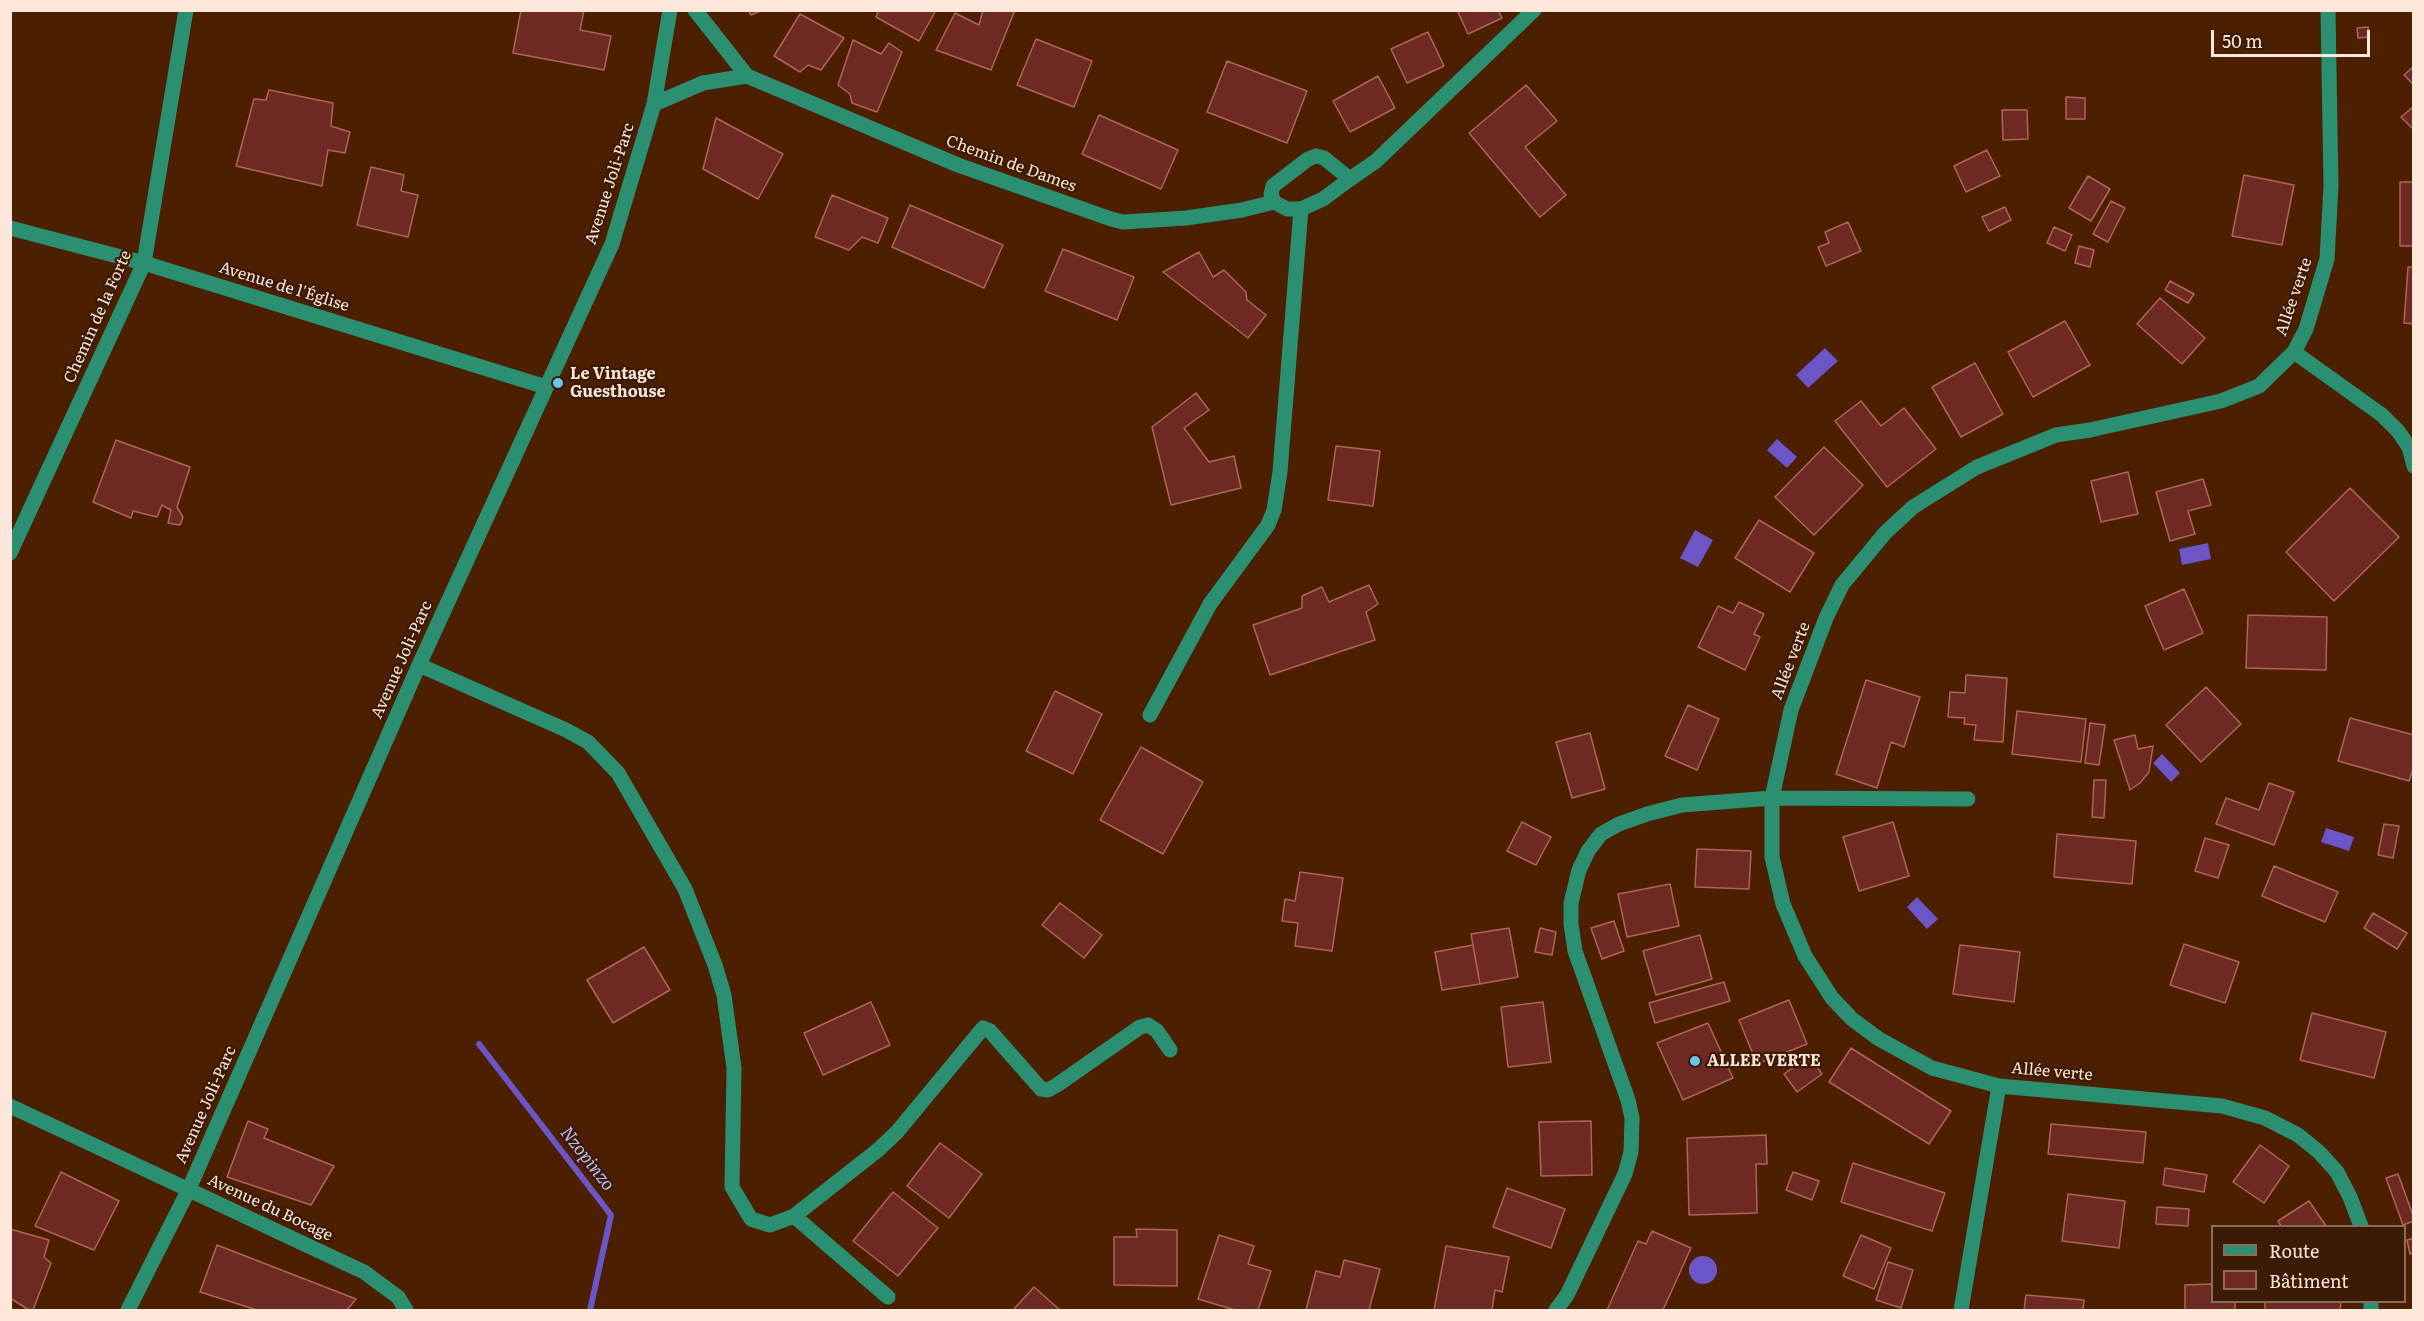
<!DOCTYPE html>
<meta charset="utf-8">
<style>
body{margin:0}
#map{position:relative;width:2424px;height:1321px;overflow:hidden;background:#4c1f01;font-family:Literata,serif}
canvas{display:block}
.frame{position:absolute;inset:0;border:12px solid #fde6da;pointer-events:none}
.legend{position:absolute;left:2211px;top:1225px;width:195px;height:78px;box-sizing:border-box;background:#3b1a06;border:2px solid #896c5b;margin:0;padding:8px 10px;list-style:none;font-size:18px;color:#fde6da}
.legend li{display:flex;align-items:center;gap:12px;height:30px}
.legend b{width:30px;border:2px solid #896c5b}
.scale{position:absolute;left:2211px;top:30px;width:159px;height:27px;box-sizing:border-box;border:3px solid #fde6da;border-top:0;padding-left:8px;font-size:18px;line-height:21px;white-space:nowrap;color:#fde6da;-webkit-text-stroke:4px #3b1a06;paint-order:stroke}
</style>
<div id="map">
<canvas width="2424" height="1321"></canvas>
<div class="frame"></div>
<ul class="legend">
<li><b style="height:8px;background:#2b8f71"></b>Route</li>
<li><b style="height:16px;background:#6e2a22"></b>Bâtiment</li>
</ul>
<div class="scale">50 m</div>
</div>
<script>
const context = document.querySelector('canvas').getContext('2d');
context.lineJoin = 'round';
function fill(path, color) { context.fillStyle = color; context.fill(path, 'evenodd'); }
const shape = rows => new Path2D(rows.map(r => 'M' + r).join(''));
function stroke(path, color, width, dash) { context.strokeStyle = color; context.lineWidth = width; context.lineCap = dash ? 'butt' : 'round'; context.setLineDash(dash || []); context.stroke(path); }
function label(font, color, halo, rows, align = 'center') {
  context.font = font + ' Literata,serif'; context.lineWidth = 4.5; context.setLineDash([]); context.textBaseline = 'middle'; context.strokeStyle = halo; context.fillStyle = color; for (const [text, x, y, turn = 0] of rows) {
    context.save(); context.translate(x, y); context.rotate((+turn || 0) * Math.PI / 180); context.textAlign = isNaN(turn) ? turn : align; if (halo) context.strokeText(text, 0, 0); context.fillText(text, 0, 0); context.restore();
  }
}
fill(shape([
 [1825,348,1838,361,1808,388,1796,375],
 [1777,439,1797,457,1787,468,1767,450],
 [1695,530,1713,540,1698,567,1680,558],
 [2208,543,2211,559,2182,565,2179,549],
 [2162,754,2180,773,2171,782,2153,763],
 [2326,828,2354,837,2349,851,2321,842],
 [1917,897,1938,919,1927,929,1907,907],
 '1689 1270a14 14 0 1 1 28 0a14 14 0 1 1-28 0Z'
]), '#6c55c6');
stroke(shape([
 [479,1044,611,1215,590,1310]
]), '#6c55c6', 6);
const building = shape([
 [521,10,584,10,580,30,611,36,604,70,513,53,521,10],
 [748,10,763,10,751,15,748,10],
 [879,10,936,10,919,41,876,17,879,10],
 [983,10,1015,10,991,70,936,50,955,13,979,25,983,10],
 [1457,10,1498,10,1502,18,1468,34,1457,10],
 [800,14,844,38,821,70,808,65,800,72,774,56,800,14],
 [2368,27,2369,37,2358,38,2357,28,2368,27],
 [1428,32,1444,66,1407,83,1391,49,1428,32],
 [1036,39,1092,61,1074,107,1017,85,1036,39],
 [853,40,881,54,889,43,902,52,877,112,852,103,850,94,838,85,853,40],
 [1227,61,1307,91,1287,143,1207,112,1227,61],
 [2414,66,2414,85,2404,75,2414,66],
 [1378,76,1395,108,1350,132,1333,101,1378,76],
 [1526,85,1557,121,1525,147,1566,195,1540,217,1469,133,1526,85],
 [269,90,333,103,331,126,350,132,345,153,328,150,322,186,236,166,254,99,266,100,269,90],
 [2066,97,2085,98,2085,119,2066,119,2066,97],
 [2414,106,2414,130,2401,117,2414,106],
 [2002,110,2027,110,2028,139,2003,140,2002,110],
 [1099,115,1178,150,1161,189,1082,154,1099,115],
 [716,118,783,154,758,199,703,169,716,118],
 [1987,150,2000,176,1966,192,1954,166,1987,150],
 [371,167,404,175,401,191,418,195,408,237,357,225,371,167],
 [2244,175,2294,185,2282,245,2232,236,2244,175],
 [2088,176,2110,189,2091,221,2069,208,2088,176],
 [2400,182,2414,182,2414,246,2400,246,2400,182],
 [832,195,888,218,878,243,862,237,849,250,815,237,832,195],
 [2111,201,2125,208,2108,242,2093,234,2111,201],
 [910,205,1003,245,984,288,892,247,910,205],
 [2005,207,2011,220,1989,231,1982,217,2005,207],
 [1848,222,1861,251,1826,266,1818,247,1829,243,1825,232,1848,222],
 [2054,227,2072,235,2065,251,2047,243,2054,227],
 [2079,246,2094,250,2090,267,2075,263,2079,246],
 [1063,249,1134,277,1117,320,1045,291,1063,249],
 [1199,252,1213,277,1224,270,1246,292,1247,300,1266,315,1248,338,1163,272,1199,252],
 [2408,267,2414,267,2414,324,2404,323,2408,267],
 [2170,281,2194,294,2188,303,2165,290,2170,281],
 [2160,298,2205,338,2182,364,2137,324,2160,298],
 [2065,321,2090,365,2033,397,2008,352,2065,321],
 [1975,363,2003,414,1961,437,1932,387,1975,363],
 [1196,393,1209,410,1184,428,1209,462,1234,456,1241,488,1171,505,1152,427,1196,393],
 [1861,401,1881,426,1904,408,1936,449,1887,487,1835,421,1861,401],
 [116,440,190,467,177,507,183,517,180,525,168,523,171,510,162,505,157,517,133,511,131,518,93,502,116,440],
 [1336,446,1380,451,1373,506,1328,500,1336,446],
 [1824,447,1863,485,1814,535,1775,497,1824,447],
 [2128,472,2138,514,2101,522,2091,481,2128,472],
 [2203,479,2211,505,2188,511,2195,534,2170,541,2156,492,2203,479],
 [2350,488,2399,537,2334,601,2286,552,2350,488],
 [1759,520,1814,553,1790,592,1735,558,1759,520],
 [1369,585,1378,604,1366,612,1375,640,1270,675,1253,625,1302,608,1302,596,1322,587,1329,602,1369,585],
 [2184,589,2203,633,2164,650,2145,606,2184,589],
 [1739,602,1764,614,1754,634,1760,637,1745,670,1698,647,1718,606,1733,613,1739,602],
 [2248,615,2327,617,2326,670,2246,668,2248,615],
 [1966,675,2007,678,2003,742,1974,740,1976,725,1964,724,1965,718,1948,717,1950,692,1965,693,1966,675],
 [1866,680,1920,697,1904,747,1891,742,1877,788,1836,774,1866,680],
 [2206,687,2241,724,2201,762,2166,725,2206,687],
 [1055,691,1102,714,1073,774,1026,751,1055,691],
 [1688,705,1719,719,1697,770,1665,756,1688,705],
 [2017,711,2086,719,2081,762,2012,754,2017,711],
 [2350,718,2414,735,2414,766,2409,781,2338,761,2350,718],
 [2090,723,2105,725,2099,765,2085,763,2090,723],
 [1590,733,1605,789,1572,798,1556,742,1590,733],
 [2135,735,2138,749,2153,746,2149,772,2140,783,2130,790,2114,740,2135,735],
 [1141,747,1203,782,1163,854,1100,820,1141,747],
 [2094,780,2106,780,2104,818,2092,817,2094,780],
 [2269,783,2294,792,2274,845,2216,824,2226,798,2259,810,2269,783],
 [1522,822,1551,837,1536,865,1507,851,1522,822],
 [1893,822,1909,876,1859,891,1843,837,1893,822],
 [2384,824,2399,826,2393,858,2378,855,2384,824],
 [2057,834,2136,841,2132,884,2054,877,2057,834],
 [2205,838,2229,845,2218,878,2195,871,2205,838],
 [1697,849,1751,851,1749,889,1695,887,1697,849],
 [2274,866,2338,892,2325,922,2262,896,2274,866],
 [1300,872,1343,878,1332,951,1295,946,1298,923,1282,921,1285,899,1295,901,1300,872],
 [1670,884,1679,926,1627,937,1618,894,1670,884],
 [1060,903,1102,935,1084,958,1042,925,1060,903],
 [2373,913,2407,933,2397,949,2364,928,2373,913],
 [1614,921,1624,951,1602,959,1591,928,1614,921],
 [1509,928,1518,977,1480,984,1471,934,1509,928],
 [1540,928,1556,932,1552,955,1535,952,1540,928],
 [1700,935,1712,979,1656,995,1643,951,1700,935],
 [2184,944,2239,962,2225,1003,2170,985,2184,944],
 [1473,945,1480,984,1442,990,1435,952,1473,945],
 [1960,945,2020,952,2014,1002,1953,994,1960,945],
 [644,947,670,990,613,1023,587,980,644,947],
 [1724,982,1730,1001,1655,1023,1649,1003,1724,982],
 [1789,1000,1807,1044,1757,1064,1739,1020,1789,1000],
 [871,1002,890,1045,823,1075,804,1033,871,1002],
 [1543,1002,1551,1062,1508,1067,1501,1007,1543,1002],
 [2312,1013,2386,1032,2374,1078,2300,1060,2312,1013],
 [1708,1023,1733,1078,1683,1100,1657,1043,1708,1023],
 [1851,1048,1951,1111,1929,1144,1829,1082,1851,1048],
 [1809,1056,1822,1074,1797,1092,1784,1074,1809,1056],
 [248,1121,268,1129,264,1138,334,1166,311,1205,227,1177,248,1121],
 [1591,1121,1592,1175,1541,1176,1539,1122,1591,1121],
 [2051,1124,2146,1132,2143,1163,2048,1154,2051,1124],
 [1766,1135,1767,1164,1756,1164,1757,1213,1689,1215,1687,1138,1766,1135],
 [940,1143,982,1174,949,1218,907,1186,940,1143],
 [2260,1145,2289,1166,2264,1203,2233,1182,2260,1145],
 [1853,1163,1945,1193,1932,1231,1841,1202,1853,1163],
 [2165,1168,2207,1175,2204,1192,2163,1185,2165,1168],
 [61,1172,119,1201,94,1250,35,1226,61,1172],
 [1793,1172,1819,1181,1812,1200,1786,1190,1793,1172],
 [2398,1174,2414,1218,2414,1221,2403,1225,2386,1178,2398,1174],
 [1507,1188,1565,1209,1551,1248,1493,1227,1507,1188],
 [893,1192,938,1228,898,1276,853,1241,893,1192],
 [2068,1194,2125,1201,2119,1248,2062,1241,2068,1194],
 [2309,1201,2326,1226,2281,1226,2278,1221,2309,1201],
 [2157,1207,2189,1209,2188,1226,2156,1224,2157,1207],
 [10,1229,49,1240,44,1257,51,1263,33,1310,29,1310,10,1298,10,1229],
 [1136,1229,1177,1230,1177,1286,1114,1285,1114,1237,1137,1237,1136,1229],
 [1652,1231,1691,1248,1663,1310,1607,1310,1638,1241,1646,1244,1652,1231],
 [1219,1235,1254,1246,1248,1264,1271,1271,1258,1310,1235,1310,1198,1299,1219,1235],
 [1861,1235,1891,1248,1874,1289,1843,1276,1861,1235],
 [2414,1238,2414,1253,2410,1254,2407,1240,2414,1238],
 [217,1245,356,1299,347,1310,257,1310,200,1292,217,1245],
 [1446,1246,1509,1257,1502,1292,1495,1290,1492,1310,1434,1310,1446,1246],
 [1344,1260,1380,1269,1369,1310,1306,1310,1316,1271,1340,1277,1344,1260],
 [1888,1262,1913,1270,1901,1308,1876,1300,1888,1262],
 [2212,1284,2212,1302,2235,1302,2235,1310,2185,1310,2185,1285,2212,1284],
 [1034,1287,1060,1310,1013,1310,1034,1287],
 [2026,1295,2084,1300,2083,1310,2024,1310,2026,1295],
 [2265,1302,2341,1302,2340,1310,2265,1310,2265,1302]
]);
fill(building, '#6e2a22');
stroke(building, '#af645a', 1.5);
stroke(shape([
 [695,10,747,76,958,165,1111,219,1123,222,1186,218,1242,210,1274,202],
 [2328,10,2331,186,2327,259,2306,329,2294,352,2259,386,2221,401,2090,430,2056,435,1977,467,1913,507,1885,533,1842,585,1826,618,1791,710,1772,798,1772,857,1783,904,1805,956,1832,998,1852,1019,1879,1039,1932,1068,1999,1086,2222,1106,2265,1118,2298,1135,2319,1152,2337,1172,2350,1197,2361,1226],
 [654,104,703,83,747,76],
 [1316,156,1324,158,1350,179,1323,199,1301,209,1287,209,1274,202,1271,194,1273,186,1308,159,1316,156],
 [1350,179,1376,161,1534,10],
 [10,228,144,263,546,387],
 [2294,352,2382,415,2398,431,2409,447,2414,466],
 [10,553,144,263,186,10],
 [419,665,566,730,588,742,618,773,685,889,715,965,724,995,734,1068,732,1187,751,1219,770,1225,794,1216,878,1150,897,1132,983,1028,990,1031,1041,1089,1048,1090,1057,1085,1140,1027,1148,1025,1157,1031,1170,1050],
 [1150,715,1210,604,1268,525,1274,510,1280,472,1301,209],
 [10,1106,364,1272,398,1297,406,1310],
 [794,1216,888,1297],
 [2371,1302,2371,1310],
 [128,1310,188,1191,419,665,612,244,654,104,670,10],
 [1556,1310,1567,1295,1625,1174,1631,1152,1632,1118,1628,1100,1575,951,1571,924,1571,903,1579,870,1588,851,1601,834,1619,824,1647,814,1682,805,1772,798,1968,799],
 [1961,1310,1999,1086]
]), '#2b8f71', 15);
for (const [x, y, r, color] of [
 [558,383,6,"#65c5ee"],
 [1695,1061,6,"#65c5ee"]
]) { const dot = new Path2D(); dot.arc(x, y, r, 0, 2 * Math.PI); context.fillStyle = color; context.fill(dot); stroke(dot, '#3b1a06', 2); }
label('16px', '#fde6da', '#3b1a06', [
 ["Chemin de Dames",1011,164,20],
 ["Avenue Joli-Parc",610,184,-72],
 ["Avenue de l'Église",284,287,17],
 ["Allée verte",2294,297,-71],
 ["Chemin de la Forte",98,317,-66],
 ["Avenue Joli-Parc",402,660,-66],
 ["Allée verte",1791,661,-69],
 ["Allée verte",2052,1072,5],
 ["Avenue Joli-Parc",206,1105,-66],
 ["Avenue du Bocage",270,1208,25]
]);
label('bold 16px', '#fde6da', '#3b1a06', [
 ["Le Vintage",570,374],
 ["Guesthouse",570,392],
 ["ALLEE VERTE",1707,1061]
], 'left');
label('italic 18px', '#bcb7f0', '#3b1a06', [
 ["Nzopinzo",587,1159,52]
]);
</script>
